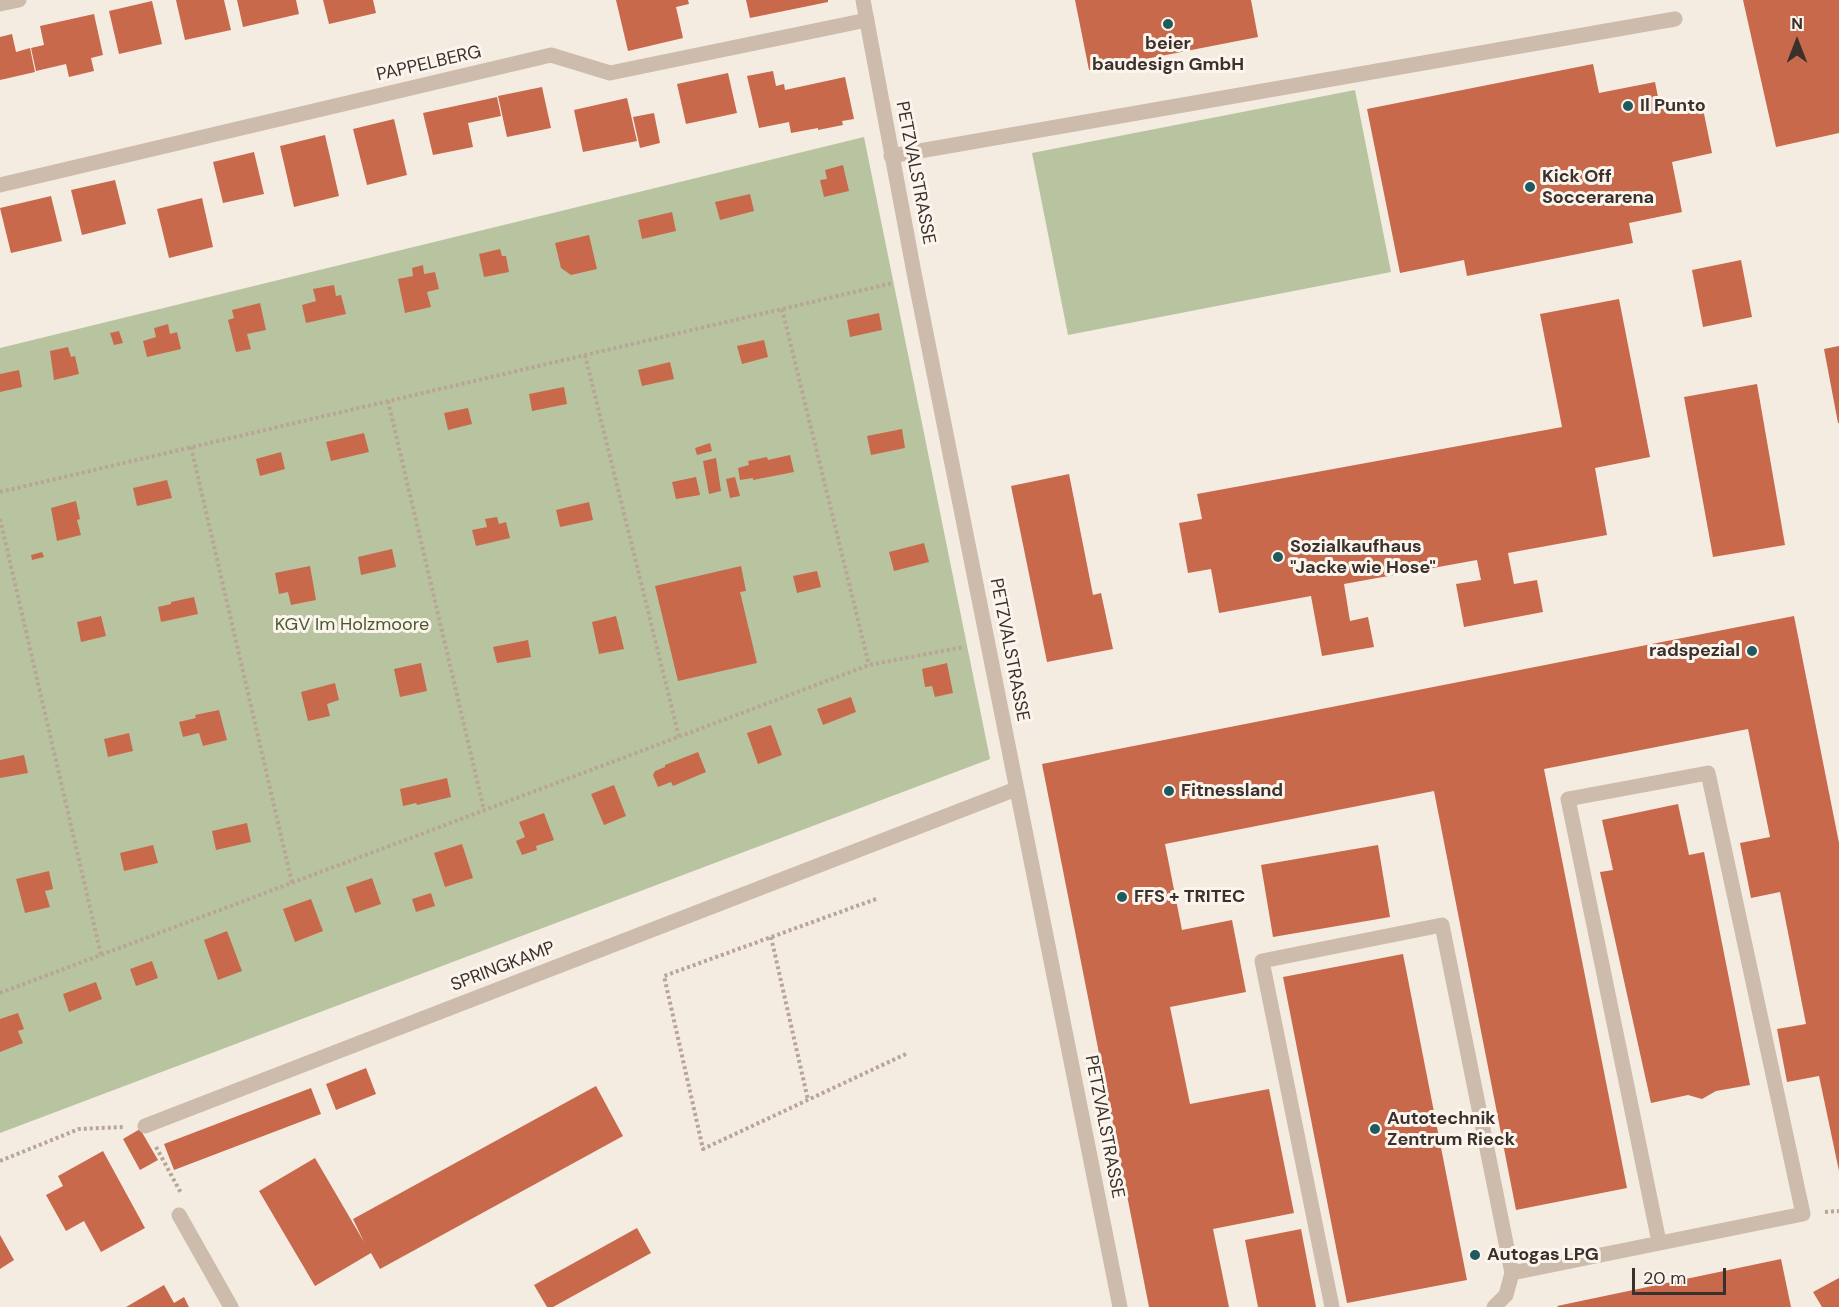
<!DOCTYPE html>
<style>
body{margin:0}
#map{position:relative;width:1839px;height:1307px;overflow:hidden;background:#f4ebe1;font-family:"DM Sans",sans-serif}
canvas{display:block}
.north{position:absolute;left:1767px;top:12px;width:60px;height:60px;-webkit-text-stroke:4px #fbf5ee;paint-order:stroke;rotate:0deg;font-size:16px;font-weight:700;line-height:24px;text-align:center;color:#3b302b}
.north::after{content:'';display:block;margin:auto;width:21px;height:27px;background:#3b302b;clip-path:polygon(50% 0,100% 100%,50% 72%,0 100%)}
.scale{position:absolute;left:1632px;top:1268px;width:94px;height:27px;box-sizing:border-box;border:3px solid #3b302b;border-top:0;padding-left:8px;font-size:18px;line-height:21px;white-space:nowrap;color:#3b302b;-webkit-text-stroke:4px #fbf5ee;paint-order:stroke}
</style>
<div id="map">
<canvas width="1839" height="1307"></canvas>
<div class="north">N</div>
<div class="scale">20 m</div>
</div>
<script>
const context = document.querySelector('canvas').getContext('2d');
context.lineJoin = 'round';
function fill(path, color) { context.fillStyle = color; context.fill(path, 'evenodd'); }
const shape = rows => new Path2D(rows.map(r => 'M' + r).join(''));
function stroke(path, color, width, dash) { context.strokeStyle = color; context.lineWidth = width; context.lineCap = dash ? 'butt' : 'round'; context.setLineDash(dash || []); context.stroke(path); }
function label(font, color, halo, rows, align = 'center') {
  context.font = font + ' "DM Sans",sans-serif'; context.lineWidth = 6; context.setLineDash([]); context.textBaseline = 'middle'; context.strokeStyle = halo; context.fillStyle = color; for (const [text, x, y, turn = 0] of rows) {
    context.save(); context.translate(x, y); context.rotate((+turn || 0) * Math.PI / 180); context.textAlign = isNaN(turn) ? turn : align; if (halo) context.strokeText(text, 0, 0); context.fillText(text, 0, 0); context.restore();
  }
}
fill(shape([
 [1355,90,1391,272,1068,335,1032,153],
 [864,137,990,759,0,1133,0,348]
]), '#b8c4a0');
fill(shape([
 [176,0,224,0,231,30,185,40],
 [237,0,296,0,299,14,243,27],
 [323,0,373,0,376,13,329,24],
 [616,0,688,0,689,4,676,7,683,38,628,51],
 [746,0,828,0,828,2,750,18],
 [1075,0,1251,0,1258,37,1089,70],
 [1743,0,1839,0,1839,133,1776,147],
 [152,1,162,44,119,54,109,11],
 [94,14,103,55,91,58,94,71,69,77,66,64,36,71,31,48,44,45,40,26],
 [12,34,16,52,30,48,35,72,0,80,0,37],
 [1593,64,1599,93,1655,82,1660,107,1701,99,1712,153,1672,162,1682,212,1629,223,1633,243,1467,276,1464,260,1400,273,1367,109],
 [773,71,776,86,784,84,785,90,845,77,854,119,842,121,843,125,818,130,818,128,791,133,789,122,759,128,747,76],
 [728,73,737,113,686,124,677,84],
 [542,87,551,128,507,137,498,96],
 [497,97,501,116,468,123,473,147,433,155,423,113],
 [627,98,637,141,583,152,574,110],
 [654,113,660,143,640,148,633,117],
 [394,119,407,175,367,185,353,129],
 [325,135,339,196,294,207,280,146],
 [254,152,264,194,223,203,213,162],
 [843,165,849,191,824,197,820,180,827,179,825,170],
 [115,180,126,224,82,235,71,190],
 [750,194,754,211,720,220,715,202],
 [51,196,62,241,11,253,0,208],
 [202,198,213,247,169,258,157,209],
 [672,212,676,231,642,239,638,220],
 [589,235,597,269,571,275,561,268,555,243],
 [500,249,502,256,506,256,509,272,484,277,479,254],
 [1741,260,1752,317,1703,327,1692,270],
 [423,265,424,274,435,272,439,289,427,292,431,307,405,313,398,279,413,276,412,268],
 [334,285,336,296,341,295,346,314,306,323,302,305,316,301,313,289],
 [1619,299,1650,457,1595,468,1607,535,1508,553,1514,584,1537,580,1543,612,1464,627,1456,584,1481,580,1477,560,1344,584,1350,621,1368,617,1374,647,1322,656,1311,596,1219,613,1211,569,1188,573,1179,523,1202,519,1197,494,1562,427,1540,314],
 [260,303,266,330,247,334,251,349,236,352,228,320,234,318,232,310],
 [879,313,882,330,850,337,847,320],
 [168,324,170,334,177,332,181,349,147,357,143,341,156,337,154,328],
 [119,331,123,343,114,345,110,333],
 [764,340,768,357,742,364,737,346],
 [1839,346,1839,423,1838,423,1824,349],
 [68,347,71,357,75,356,79,374,54,380,50,351],
 [670,362,674,379,642,386,638,370],
 [19,370,22,387,0,392,0,374],
 [1757,384,1785,545,1713,557,1684,397],
 [564,387,567,404,532,411,529,394],
 [468,408,472,424,448,430,444,413],
 [902,429,905,448,871,455,867,436],
 [364,433,369,452,331,461,326,442],
 [710,443,712,451,697,455,695,448],
 [281,452,285,469,260,476,256,459],
 [790,455,794,472,753,480,753,478,740,480,738,468,749,465,748,461,767,457,768,460],
 [716,458,721,491,709,494,703,461],
 [1069,474,1093,595,1101,593,1113,649,1047,662,1011,486],
 [696,477,700,495,676,499,672,482],
 [735,477,740,496,730,498,726,479],
 [167,480,172,498,137,506,133,488],
 [76,501,80,519,77,520,81,535,57,541,51,508],
 [589,502,593,520,560,527,556,510],
 [497,517,499,524,506,522,510,538,476,546,472,530,487,527,485,519],
 [924,543,929,562,894,571,889,552],
 [392,549,396,567,361,575,358,557],
 [42,552,44,557,32,560,31,555],
 [310,566,316,600,291,605,288,592,279,594,275,573],
 [741,566,746,591,740,592,757,663,678,681,655,586],
 [817,571,821,587,797,593,793,576],
 [194,597,198,614,161,622,158,607,171,604,171,602],
 [101,616,106,636,81,642,77,622],
 [616,616,624,649,599,654,592,622],
 [1794,616,1839,843,1839,1171,1819,1076,1787,1082,1777,1029,1806,1024,1780,892,1751,898,1740,843,1770,837,1748,729,1544,769,1627,1188,1516,1210,1434,791,1165,844,1182,930,1232,920,1246,992,1170,1007,1190,1104,1269,1089,1294,1213,1213,1229,1229,1307,1149,1307,1042,764],
 [528,640,531,657,497,663,493,647],
 [421,663,427,691,400,697,394,669],
 [947,663,953,693,935,697,932,686,925,687,922,669],
 [335,683,339,700,327,704,330,716,308,721,301,692],
 [851,697,856,712,823,725,817,709],
 [219,710,227,740,203,746,199,733,183,737,179,722,196,718,195,715],
 [771,725,782,755,758,764,747,733],
 [129,733,133,751,108,757,104,739],
 [698,752,706,772,673,786,671,782,658,787,653,775,655,771,665,767,665,765],
 [24,755,28,773,0,778,0,760],
 [447,778,451,797,417,805,416,803,403,806,400,789],
 [614,785,626,816,604,825,591,794],
 [1678,804,1689,855,1704,852,1750,1085,1716,1091,1702,1099,1688,1095,1651,1103,1600,872,1613,870,1602,820],
 [544,813,554,840,536,846,537,850,522,855,516,841,525,837,519,822],
 [247,823,251,842,216,850,212,831],
 [462,844,473,878,445,887,434,853],
 [153,845,158,863,124,871,120,853],
 [1378,845,1390,917,1273,937,1261,865],
 [49,871,53,889,45,891,50,907,25,913,16,879],
 [372,878,381,904,355,913,346,887],
 [431,893,435,906,416,912,412,899],
 [311,899,323,931,295,942,283,909],
 [227,931,242,971,218,980,204,940],
 [1403,954,1467,1280,1347,1303,1283,977],
 [152,961,158,978,136,986,130,969],
 [96,982,102,999,69,1012,63,994],
 [18,1013,24,1029,18,1031,23,1043,0,1052,0,1019],
 [366,1068,376,1094,336,1110,326,1084],
 [596,1086,623,1136,380,1269,371,1253,315,1286,259,1191,315,1158,364,1242,353,1219],
 [311,1088,321,1114,174,1170,164,1144],
 [140,1129,158,1160,140,1170,123,1139],
 [103,1151,145,1228,101,1252,84,1221,66,1231,46,1195,63,1186,58,1176],
 [637,1228,651,1253,553,1307,547,1307,534,1285],
 [1301,1229,1316,1307,1258,1307,1245,1240],
 [0,1235,14,1260,0,1269],
 [1781,1259,1791,1307,1558,1307,1557,1306],
 [1839,1278,1839,1307,1822,1307,1813,1292],
 [164,1285,174,1303,184,1297,189,1307,126,1307]
]), '#c8694b');
stroke(shape([
 [782,309,869,665],
 [585,355,679,737],
 [388,401,484,810],
 [191,447,292,883],
 [0,492,893,283],
 [0,519,101,955],
 [876,899,664,976,703,1149,908,1053],
 [771,937,808,1100],
 [0,993,869,665,964,647],
 [156,1147,181,1193],
 [0,1161,79,1129,123,1127],
 [1825,1212,1839,1211]
]), '#b9a596', 4, [3, 3]);
stroke(shape([
 [891,156,1675,19],
 [1332,1307,1262,961,1442,925,1512,1273],
 [1494,1307,1506,1295,1512,1273,1803,1214,1708,773,1568,799,1659,1242]
]), '#cdbbac', 15);
stroke(shape([
 [0,4,19,0],
 [0,185,551,55,610,73,867,20],
 [145,1126,1016,789],
 [179,1215,231,1307]
]), '#cdbbac', 15);
stroke(shape([
 [863,0,915,278,1120,1307]
]), '#cdbbac', 15);
for (const [x, y, r, color] of [
 [1168,24,6,"#1f5a5e"],
 [1628,106,6,"#1f5a5e"],
 [1530,187,6,"#1f5a5e"],
 [1278,557,6,"#1f5a5e"],
 [1752,651,6,"#1f5a5e"],
 [1169,791,6,"#1f5a5e"],
 [1122,897,6,"#1f5a5e"],
 [1375,1129,6,"#1f5a5e"],
 [1475,1255,6,"#1f5a5e"]
]) { const dot = new Path2D(); dot.arc(x, y, r, 0, 2 * Math.PI); context.fillStyle = color; context.fill(dot); stroke(dot, '#fbf5ee', 2); }
label('bold 18px', '#3b302b', '#fbf5ee', [
 ["beier",1168,44,"center"],
 ["baudesign GmbH",1168,65,"center"],
 ["Il Punto",1640,106],
 ["Kick Off",1542,177],
 ["Soccerarena",1542,198],
 ["Sozialkaufhaus",1290,547],
 ["\"Jacke wie Hose\"",1290,568],
 ["radspezial",1740,651,"right"],
 ["Fitnessland",1181,791],
 ["FFS + TRITEC",1134,897],
 ["Autotechnik",1387,1119],
 ["Zentrum Rieck",1387,1140],
 ["Autogas LPG",1487,1255]
], 'left');
label('18px', '#3b302b', '#fbf5ee', [
 ["PAPPELBERG",429,64,-13],
 ["PETZVALSTRASSE",915,173,79],
 ["PETZVALSTRASSE",1009,650,79],
 ["SPRINGKAMP",503,967,-21],
 ["PETZVALSTRASSE",1104,1127,79]
]);
label('18px', '#4a5a2e', '#fbf5ee', [
 ["KGV Im Holzmoore",352,625]
]);
</script>
